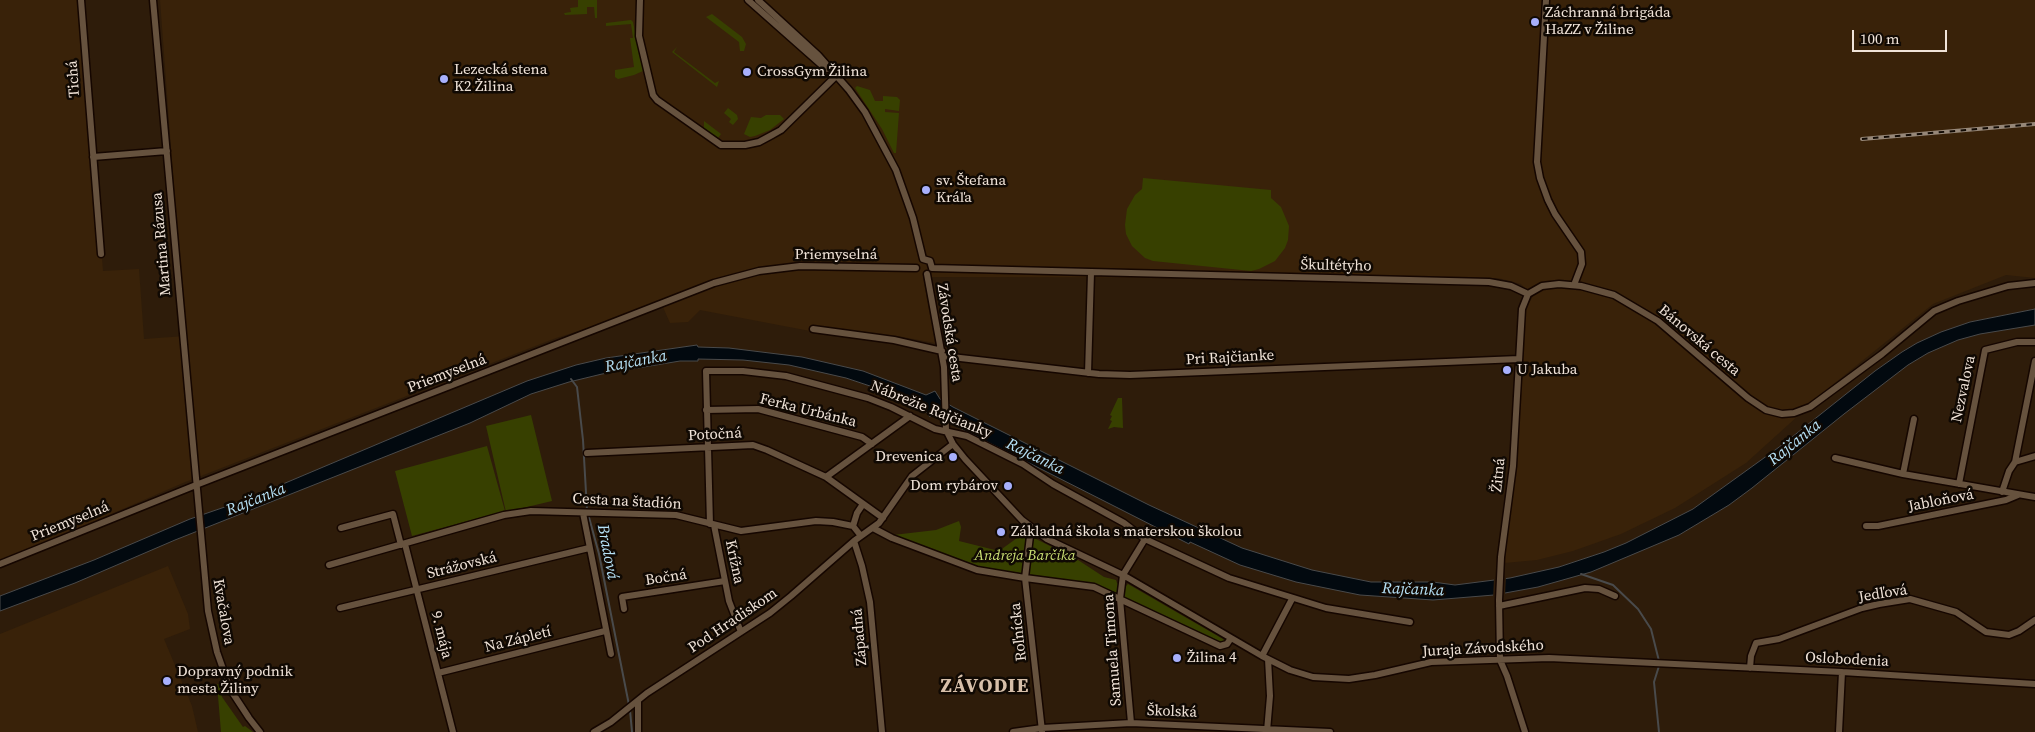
<!DOCTYPE html>
<meta charset="utf-8">
<style>
body{margin:0}
#map{position:relative;width:2035px;height:732px;overflow:hidden;background:#2e1c0a;font-family:"Source Serif 4",serif}
canvas{display:block}
.scale{position:absolute;left:1852px;top:30px;width:95px;height:22px;box-sizing:border-box;border:2px solid #f0e3d8;border-top:0;padding-left:6px;font-size:15px;line-height:18px;white-space:nowrap;color:#f0e3d8;-webkit-text-stroke:4px #100903;paint-order:stroke}
</style>
<div id="map">
<canvas width="2035" height="732"></canvas>
<div class="scale">100 m</div>
</div>
<script>
const context = document.querySelector('canvas').getContext('2d');
context.lineJoin = 'round';
function fill(path, color) { context.fillStyle = color; context.fill(path, 'evenodd'); }
const shape = rows => new Path2D(rows.map(r => 'M' + r).join(''));
function stroke(path, color, width, dash) { context.strokeStyle = color; context.lineWidth = width; context.lineCap = dash ? 'butt' : 'round'; context.setLineDash(dash || []); context.stroke(path); }
function label(font, color, halo, rows, align = 'center') {
  context.font = font + ' "Source Serif 4",serif'; context.lineWidth = 5; context.setLineDash([]); context.textBaseline = 'middle'; context.strokeStyle = halo; context.fillStyle = color; for (const [text, x, y, turn = 0] of rows) {
    context.save(); context.translate(x, y); context.rotate((+turn || 0) * Math.PI / 180); context.textAlign = isNaN(turn) ? turn : align; if (halo) context.strokeText(text, 0, 0); context.fillText(text, 0, 0); context.restore();
  }
}
fill(shape([
 [0,0,84,0,103,271,139,269,144,339,185,336,160,0,2035,0,2035,278,2006,275,1933,304,1831,386,1746,463,1675,508,1621,534,1573,551,1537,560,1504,563,1517,461,1525,317,1526,308,1533,296,1521,284,1498,278,923,277,935,343,897,336,896,345,852,336,810,331,700,310,688,322,670,323,662,305,556,338,183,483,0,562],
 [168,566,188,614,190,629,164,639,192,706,198,732,0,732,0,634]
]), '#392209');
fill(shape([
 [578,0,597,0,597,18,595,18,594,7,587,7,587,14,565,15,564,13,571,12,570,8,578,7],
 [712,14,742,37,746,44,744,51,740,51,739,42,706,17],
 [631,20,633,22,643,71,634,75,618,79,615,77,615,70,634,67,630,38,633,38,631,24,606,26,606,23],
 [677,47,674,52,715,83,719,81,717,87,672,52],
 [857,86,870,90,875,101,883,101,883,96,897,97,900,100,899,111,885,109,885,112,899,113,896,153,894,153,882,129,855,88],
 [728,108,737,115,738,119,733,125,729,122,731,119,724,113],
 [766,115,780,115,784,119,770,130,755,136,750,137,744,134,751,117,761,118],
 [704,121,721,134,718,138,716,138,704,129],
 [1143,178,1271,190,1271,198,1281,207,1289,226,1288,240,1285,248,1275,261,1259,269,1251,271,1153,261,1145,258,1132,246,1126,234,1125,225,1127,209,1135,195,1142,189],
 [1118,398,1122,398,1123,428,1114,427,1108,429,1112,421,1110,420,1112,416,1110,415],
 [531,415,552,501,506,512,486,426],
 [487,446,505,511,412,536,395,471],
 [959,521,961,527,959,541,999,551,1024,533,1078,560,1104,577,1116,580,1117,583,1126,586,1128,584,1223,639,1224,641,1221,643,1095,584,978,567,893,535,936,530],
 [217,684,220,685,222,697,243,727,245,726,253,732,221,732]
]), '#374000');
const water = shape([
 [2035,309,2035,325,1980,334,1958,340,1928,353,1908,365,1844,414,1752,488,1729,505,1679,535,1591,572,1538,587,1494,595,1433,600,1360,595,1296,582,1240,565,1190,542,1189,544,960,428,932,415,930,417,925,410,879,389,846,378,789,365,743,360,698,359,698,361,680,361,602,374,569,382,531,394,470,423,175,540,75,583,0,611,0,596,94,560,190,519,245,500,527,381,576,365,606,358,697,345,698,347,729,348,802,357,863,371,926,395,935,391,940,399,953,407,1149,505,1242,548,1312,570,1371,582,1433,582,1455,585,1510,578,1559,567,1604,552,1626,543,1693,509,1782,445,1875,371,1902,352,1917,343,1941,332,1970,322,2035,309]
]);
fill(water, '#02090f');
stroke(water, '#494a4b', 1);
fill(shape([
 [1506,576,1505,596,1493,598,1494,578]
]), '#2e1c0a');
stroke(shape([
 [571,379,577,387,583,440,587,510,599,554,629,705],
 [1581,574,1613,585,1638,609,1651,629,1659,661],
 [630,710,632,732],
 [1659,732,1654,682,1659,666]
]), '#494a4b', 2);
const minor = shape([
 [81,0,101,254],
 [153,0,208,611,217,652,230,689,249,718,260,732],
 [640,0,639,36,653,95,657,100,721,145,745,145,759,142,772,135,781,130,836,76],
 [748,0,826,69],
 [758,0,818,55,849,90,865,112,896,170,913,218,923,259],
 [1546,0,1537,162,1540,178,1548,200,1555,214,1581,252,1582,264,1574,285],
 [93,157,167,151],
 [923,259,930,261,932,268],
 [932,268,1489,282,1511,286,1528,294],
 [927,274,944,367,946,430,953,444,965,459,1022,520,1047,539,1123,575,1262,656,1290,670,1313,677,1349,679,1375,675,1431,662,1549,658,1842,672,2035,684],
 [813,329,894,340,942,351],
 [943,356,1099,374,1130,375,1519,359],
 [1088,373,1091,273],
 [706,410,758,409,862,437,872,444],
 [587,453,753,445,767,450,826,477,883,518],
 [1835,458,1903,474,2035,497],
 [2015,462,2035,361],
 [1903,474,1914,419],
 [826,477,910,416],
 [1959,484,1985,350,2017,342,2035,342],
 [2002,492,2009,471,2015,462,2035,456],
 [583,513,611,654],
 [710,524,706,371,743,371,786,376,868,398,891,407,935,429,967,436,1023,464,1053,484,1124,523,1145,539,1229,578,1326,608,1410,622],
 [714,525,729,601,741,632],
 [1866,526,1878,526,2006,500,2018,495],
 [341,528,393,514,401,545],
 [873,528,892,538,977,570,1025,578,1094,587,1220,646,1227,644,1231,638],
 [1034,530,1030,536,1025,578,1042,731],
 [861,536,853,526,857,513,863,504],
 [854,541,862,566,870,602,882,732],
 [405,544,453,732],
 [0,564,196,485,714,283,759,271,800,266,916,268],
 [329,565,504,515,531,511,676,515,741,531,816,521,833,522,853,526],
 [1499,606,1585,588,1599,589,1615,596],
 [340,608,589,548],
 [624,609,622,597,725,581],
 [1262,656,1292,599],
 [1750,668,1751,656,1756,643,1779,639,1862,608,1879,604,1910,599,1956,612,1986,632,2009,635,2019,631,2035,620],
 [438,673,605,631],
 [638,701,638,732],
 [1131,723,1120,599,1123,575,1145,539],
 [1267,731,1270,696,1268,659],
 [594,732,611,722,647,693,770,613,791,596,854,541,879,523,912,476,953,444],
 [1013,732,1042,728,1131,723,1330,732],
 [1525,732,1507,676,1500,660,1499,600,1501,557,1513,466,1522,309,1528,294,1542,286,1559,284,1581,286,1614,295,1658,321,1748,398,1766,410,1782,414,1794,413,1810,407,1882,354,1934,311,1958,301,2008,286,2035,283],
 [1839,732,1842,672]
]);
stroke(minor, '#150600', 9);
stroke(minor, '#66523e', 6);
const rail = shape([
 [1862,139,2035,124]
]);
stroke(rail, '#968778', 4);
stroke(rail, '#100903', 2, [5.5]);
for (const [x, y, r, color] of [
 [1535,22,5,"#a8b0fc"],
 [747,72,5,"#a8b0fc"],
 [444,79,5,"#a8b0fc"],
 [926,190,5,"#a8b0fc"],
 [1507,370,5,"#a8b0fc"],
 [953,457,5,"#a8b0fc"],
 [1008,486,5,"#a8b0fc"],
 [1001,532,5,"#a8b0fc"],
 [1177,658,5,"#a8b0fc"],
 [167,681,5,"#a8b0fc"]
]) { const dot = new Path2D(); dot.arc(x, y, r, 0, 2 * Math.PI); context.fillStyle = color; context.fill(dot); stroke(dot, '#100903', 2); }
label('15px', '#f0e3d8', '#100903', [
 ["Záchranná brigáda",1545,13],
 ["HaZZ v Žiline",1545,30],
 ["Lezecká stena",454,70],
 ["K2 Žilina",454,87],
 ["CrossGym Žilina",757,72],
 ["sv. Štefana",936,181],
 ["Kráľa",936,198],
 ["U Jakuba",1517,370],
 ["Drevenica",943,457,"right"],
 ["Dom rybárov",998,486,"right"],
 ["Základná škola s materskou školou",1011,532],
 ["Žilina 4",1187,658],
 ["Dopravný podnik",177,672],
 ["mesta Žiliny",177,689]
], 'left');
label('15px', '#f0e3d8', '#100903', [
 ["Tichá",74,79,-94],
 ["Martina Rázusa",162,244,-95],
 ["Priemyselná",836,255],
 ["Škultétyho",1336,266,1],
 ["Závodská cesta",949,333,81],
 ["Bánovská cesta",1699,341,40],
 ["Pri Rajčianke",1230,358,-3],
 ["Priemyselná",447,374,-21],
 ["Nezvalova",1964,389,-78],
 ["Nábrežie Rajčianky",931,410,22],
 ["Ferka Urbánka",808,411,14],
 ["Potočná",715,435,-3],
 ["Žitná",1499,475,-84],
 ["Jabloňová",1941,501,-11],
 ["Cesta na štadión",627,502,3],
 ["Priemyselná",70,522,-22],
 ["Krížna",734,562,78],
 ["Strážovská",462,566,-14],
 ["Bočná",666,578,-9],
 ["Jedľová",1883,594,-9],
 ["Kvačalova",223,612,80],
 ["Pod Hradiskom",733,621,-34],
 ["Roľnícka",1019,632,-96],
 ["9. mája",441,635,76],
 ["Západná",860,637,-95],
 ["Na Zápletí",518,640,-14],
 ["Juraja Závodského",1483,649,-3],
 ["Samuela Timona",1113,650,-94],
 ["Oslobodenia",1847,660,3],
 ["Školská",1172,712,2]
]);
label('italic 15px', '#c9de73', '#100903', [
 ["Andreja Barčíka",1025,556]
]);
label('italic 16px', '#b6e1f6', '#100903', [
 ["Rajčanka",636,362,-11],
 ["Rajčanka",1795,443,-39],
 ["Rajčanka",1035,457,26],
 ["Rajčanka",256,500,-22],
 ["Bradová",607,552,79],
 ["Rajčanka",1413,590,2]
]);
context.letterSpacing = '1px';
label('bold 20px', '#d7bfa9', '#100903', [
 ["ZÁVODIE",985,687]
]);
context.letterSpacing = '0px';
</script>
